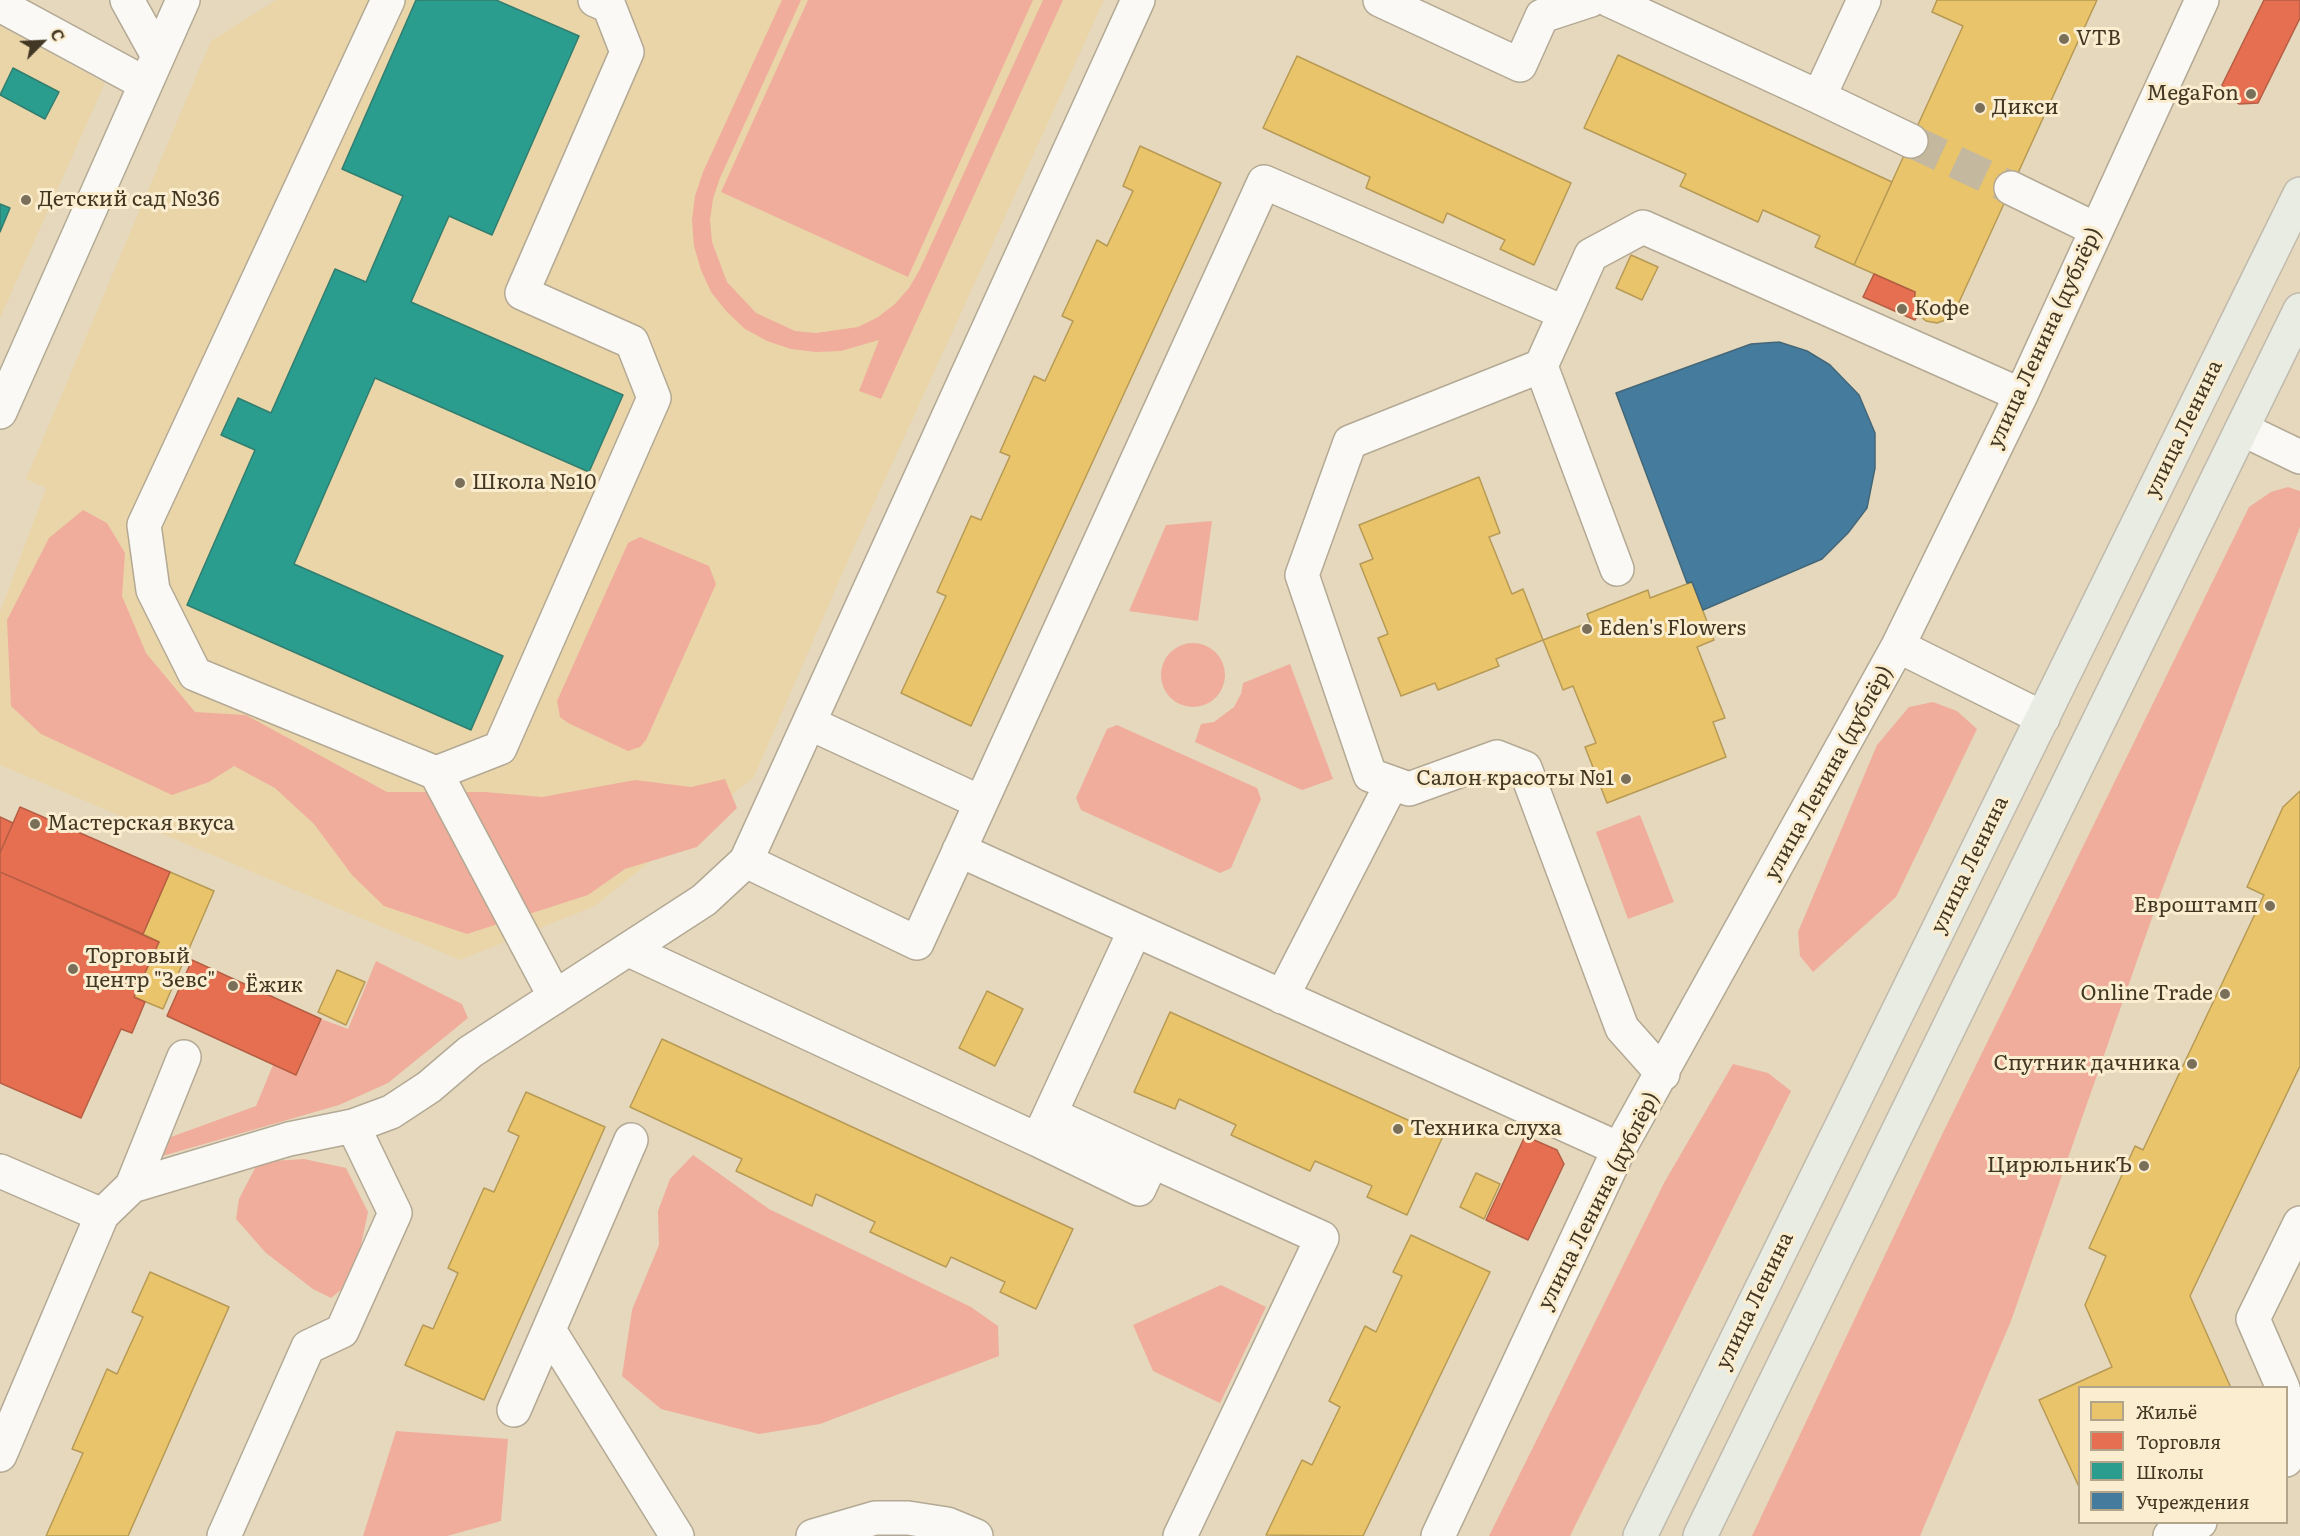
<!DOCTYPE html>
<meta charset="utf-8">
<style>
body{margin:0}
#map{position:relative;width:2300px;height:1536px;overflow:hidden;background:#e5d8bd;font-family:Literata,serif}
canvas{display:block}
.legend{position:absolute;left:2078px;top:1386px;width:210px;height:138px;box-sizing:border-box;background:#fbedcf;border:2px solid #b1a48a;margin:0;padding:8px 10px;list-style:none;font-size:18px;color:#413723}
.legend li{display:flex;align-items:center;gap:12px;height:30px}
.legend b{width:30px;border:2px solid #b1a48a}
.north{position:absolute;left:12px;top:12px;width:60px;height:60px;-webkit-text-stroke:4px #fbedcf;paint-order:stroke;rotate:66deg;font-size:16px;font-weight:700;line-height:24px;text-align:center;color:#413723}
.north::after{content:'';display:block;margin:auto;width:21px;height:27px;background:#413723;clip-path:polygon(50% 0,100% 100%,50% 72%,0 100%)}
</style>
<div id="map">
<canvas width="2300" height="1536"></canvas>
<ul class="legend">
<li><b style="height:16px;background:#e9c46a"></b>Жильё</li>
<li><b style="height:16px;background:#e76f51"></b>Торговля</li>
<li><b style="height:16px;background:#2a9d8f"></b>Школы</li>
<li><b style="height:16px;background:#457b9d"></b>Учреждения</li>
</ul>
<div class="north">С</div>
</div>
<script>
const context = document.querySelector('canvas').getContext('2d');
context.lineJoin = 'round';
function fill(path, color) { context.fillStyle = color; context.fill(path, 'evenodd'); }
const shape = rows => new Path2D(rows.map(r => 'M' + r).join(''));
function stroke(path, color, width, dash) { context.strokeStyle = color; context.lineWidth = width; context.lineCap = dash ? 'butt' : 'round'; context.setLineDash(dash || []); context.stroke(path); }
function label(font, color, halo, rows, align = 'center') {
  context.font = font + ' Literata,serif'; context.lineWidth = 6; context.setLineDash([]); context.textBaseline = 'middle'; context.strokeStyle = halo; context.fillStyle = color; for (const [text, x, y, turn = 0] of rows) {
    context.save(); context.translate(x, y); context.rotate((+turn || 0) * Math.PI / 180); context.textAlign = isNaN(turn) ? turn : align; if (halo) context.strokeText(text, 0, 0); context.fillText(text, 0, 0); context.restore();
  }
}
fill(shape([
 [276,0,1104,0,850,556,754,777,595,906,460,960,0,765,0,612,46,488,26,479,211,41],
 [0,26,105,83,0,318]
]), '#ead5a9');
fill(shape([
 [782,0,801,0,720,178,713,199,710,220,712,242,727,282,756,313,795,331,816,333,858,327,878,317,895,304,909,288,920,269,1043,0,1063,0,881,399,859,391,879,340,841,351,816,352,791,349,767,341,745,329,727,312,711,292,701,270,694,246,692,220,695,196,703,172],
 [808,0,1033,0,908,277,721,192],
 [2288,487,2300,491,2300,527,2160,895,2011,1321,1920,1536,1752,1536,1936,1147,2249,507,2271,492],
 [83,510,107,523,125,553,122,596,146,653,195,712,246,715,387,792,485,792,542,797,635,780,691,787,725,779,737,808,697,847,625,869,588,895,467,934,384,906,352,875,314,824,275,788,234,766,209,782,172,795,41,734,11,706,7,620,49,538],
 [1212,521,1198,621,1129,611,1166,525],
 [640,537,709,566,716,584,646,740,640,747,628,751,568,723,560,717,557,701,628,543],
 '1161 675a32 32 0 1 1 64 0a32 32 0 1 1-64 0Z',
 [1290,664,1333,779,1302,790,1195,742,1201,724,1214,722,1234,707,1241,694,1243,683],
 [1933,702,1957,711,1977,729,1896,897,1813,972,1800,956,1798,932,1877,745,1909,707],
 [1117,725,1257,788,1261,799,1231,868,1220,873,1081,810,1076,798,1107,729],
 [1640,815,1674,902,1628,919,1596,832],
 [376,961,462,1004,468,1018,388,1083,339,1105,159,1157,160,1141,256,1106,273,1065,296,1075,321,1019,348,1029],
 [1733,1064,1768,1073,1791,1091,1570,1536,1489,1536,1664,1183],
 [693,1155,769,1209,971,1307,998,1326,999,1356,820,1424,759,1434,661,1409,622,1376,632,1310,659,1245,658,1211,670,1179],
 [304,1159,346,1168,368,1212,358,1259,348,1284,331,1298,313,1289,266,1253,236,1219,239,1199,256,1166,272,1161],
 [1221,1285,1266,1307,1220,1403,1153,1371,1133,1325],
 [396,1431,508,1439,501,1521,447,1536,363,1536]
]), '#f0ad9c');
const homes = shape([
 [1937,0,2097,0,1955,311,1948,319,1937,323,1926,321,1918,314,1914,303,1915,292,1854,265,1963,26,1932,12,1937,0],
 [1618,55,1892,182,1854,265,1815,247,1820,236,1763,210,1758,222,1680,186,1686,174,1584,128,1618,55],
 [1297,56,1571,183,1534,265,1500,249,1505,240,1447,213,1443,223,1366,188,1370,177,1263,128,1297,56],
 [1140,146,1221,183,971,726,901,693,946,596,937,592,971,516,981,520,1010,456,1000,452,1034,376,1045,381,1073,321,1062,316,1097,240,1107,246,1133,191,1123,186,1140,146],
 [1631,255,1658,267,1642,300,1616,288,1631,255],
 [1479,477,1500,533,1489,537,1512,594,1523,589,1543,640,1496,659,1499,666,1438,690,1435,683,1401,696,1378,638,1388,634,1360,564,1373,559,1359,525,1479,477],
 [1692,582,1714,640,1697,647,1725,718,1713,722,1726,757,1607,803,1585,747,1596,743,1573,686,1563,690,1543,640,1590,622,1587,614,1648,590,1650,598,1692,582],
 [2300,791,2300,1066,2190,1296,2231,1388,2080,1388,2080,1489,2039,1400,2112,1367,2085,1305,2106,1256,2089,1248,2135,1146,2143,1150,2264,895,2247,887,2283,807,2300,791],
 [170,872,214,891,163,1009,134,997,159,942,143,934,170,872],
 [337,970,365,982,346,1025,318,1012,337,970],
 [987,991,1023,1009,995,1066,959,1048,987,991],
 [1170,1012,1443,1136,1407,1215,1367,1197,1372,1186,1315,1161,1310,1171,1231,1135,1236,1125,1179,1099,1175,1109,1134,1092,1170,1012],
 [662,1039,1073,1229,1036,1309,1000,1292,1005,1282,951,1257,946,1267,870,1232,875,1222,816,1194,812,1206,736,1171,742,1159,630,1107,662,1039],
 [526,1092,605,1127,484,1400,405,1365,423,1325,433,1329,458,1273,448,1268,484,1188,494,1192,519,1136,508,1131,526,1092],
 [1476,1173,1500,1184,1484,1219,1460,1207,1476,1173],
 [1411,1235,1490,1272,1363,1536,1266,1535,1302,1460,1312,1465,1340,1407,1329,1401,1365,1326,1376,1332,1402,1276,1393,1272,1411,1235],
 [150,1272,229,1307,128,1536,46,1536,83,1453,72,1449,107,1369,117,1374,143,1317,132,1312,150,1272]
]);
fill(homes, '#e9c46a');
stroke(homes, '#b79a55', 1.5);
const shops = shape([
 [2264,0,2300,0,2300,18,2258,103,2239,104,2225,94,2222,85,2264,0],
 [1874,274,1915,292,1914,303,1918,314,1915,320,1863,297,1874,274],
 [20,807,170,872,143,934,0,872,0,853,20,807],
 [0,817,13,823,0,853,0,817],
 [0,872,159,942,134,997,145,1002,132,1033,121,1029,81,1118,0,1083,0,872],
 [192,960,321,1019,296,1075,167,1016,192,960],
 [1525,1136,1557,1150,1564,1164,1528,1240,1486,1220,1525,1136]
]);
fill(shops, '#e76f51');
stroke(shops, '#b55e43', 1.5);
const schools = shape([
 [416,0,496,0,579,36,492,235,449,216,411,302,623,395,589,472,375,378,294,564,503,656,471,730,187,605,255,450,221,435,238,398,271,413,335,269,366,282,403,196,342,169,416,0],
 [13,68,59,92,45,119,0,95,13,68],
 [0,204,10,208,0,232,0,204]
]);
fill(schools, '#2a9d8f');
stroke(schools, '#317e6f', 1.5);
const public = shape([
 [1779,342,1807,351,1830,365,1859,395,1875,433,1875,468,1867,508,1848,533,1822,559,1703,610,1692,582,1687,583,1616,393,1751,344,1779,342]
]);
fill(public, '#457b9d');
stroke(public, '#446778', 1.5);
stroke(shape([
 [1911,141,2011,188]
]), '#c4b89e', 33, [33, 16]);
const minor = shape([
 [127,0,158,56],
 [388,0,144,525,153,590,195,674,436,773,500,748,654,398,632,342,522,293,627,52,609,6,595,0],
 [1380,0,1520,65,1542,16,1591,0],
 [1609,0,1819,97,1864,0],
 [0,5,144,83],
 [1819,97,1911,141],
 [2011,188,2095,229],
 [1565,313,1541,366,1350,442,1302,575,1370,775,1409,789,1497,757,1525,768,1622,1028,1663,1074],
 [1541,366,1617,569],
 [0,412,183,0],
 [2242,429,2300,457],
 [1898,646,2043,718],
 [809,723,980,802],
 [436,773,555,997],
 [959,850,1619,1149],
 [746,861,917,943,1264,182,1565,313,1591,255,1643,227,2021,395],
 [1135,930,1038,1140,1139,1189,1152,1161,1322,1238,1180,1536],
 [629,950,1038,1140],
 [1282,997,1392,783],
 [1050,1114,1152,1161],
 [0,1171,102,1215],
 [132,1186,184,1057],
 [549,1330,677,1536],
 [2283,1388,2253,1319,2300,1223],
 [2286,1396,2300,1427],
 [514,1410,631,1140],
 [0,1455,102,1215,132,1186,289,1139,353,1126,391,1112,429,1087,470,1052,704,900,746,861,1138,0],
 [2286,1460,2300,1437],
 [224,1536,308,1347,342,1331,395,1213,353,1126],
 [813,1536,875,1518,908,1518,947,1524,976,1536],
 [1438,1536,1619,1149,1898,646,2021,395,2202,0],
 [2170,1536,2200,1522]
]);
const major = shape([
 [1640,1536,2300,194],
 [1700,1536,2300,310]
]);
stroke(minor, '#b3a994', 36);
stroke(major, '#c1baac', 36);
stroke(minor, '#fbf9f5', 33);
stroke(major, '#e9ece3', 33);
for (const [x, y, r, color] of [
 [2064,39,6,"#7a6f59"],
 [2251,94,6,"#7a6f59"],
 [1980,108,6,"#7a6f59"],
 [26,200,6,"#7a6f59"],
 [1902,309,6,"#7a6f59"],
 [460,483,6,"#7a6f59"],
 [1587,629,6,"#7a6f59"],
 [1626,779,6,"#7a6f59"],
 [35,824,6,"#7a6f59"],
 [2270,906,6,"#7a6f59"],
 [73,969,6,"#7a6f59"],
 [233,986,6,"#7a6f59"],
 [2225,994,6,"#7a6f59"],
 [2192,1064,6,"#7a6f59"],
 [1398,1129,6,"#7a6f59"],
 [2144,1166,6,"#7a6f59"]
]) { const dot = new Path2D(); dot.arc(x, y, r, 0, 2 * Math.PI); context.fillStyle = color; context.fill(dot); stroke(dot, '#fbedcf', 2); }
label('21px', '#413723', '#fbedcf', [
 ["VTB",2076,39],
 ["MegaFon",2239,94,"right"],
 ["Дикси",1992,108],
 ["Детский сад №36",38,200],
 ["Кофе",1914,309],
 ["Школа №10",472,483],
 ["Eden's Flowers",1599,629],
 ["Салон красоты №1",1614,779,"right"],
 ["Мастерская вкуса",47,824],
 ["Евроштамп",2258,906,"right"],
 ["Торговый",85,957],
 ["центр \"Зевс\"",85,981],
 ["Ёжик",245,986],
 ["Online Trade",2213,994,"right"],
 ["Спутник дачника",2180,1064,"right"],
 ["Техника слуха",1410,1129],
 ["ЦирюльникЪ",2132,1166,"right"]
], 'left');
label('21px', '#413723', '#fbedcf', [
 ["улица Ленина (дублёр)",2045,338,-65],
 ["улица Ленина",2184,429,-64],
 ["улица Ленина (дублёр)",1829,773,-61],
 ["улица Ленина",1970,865,-64],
 ["улица Ленина (дублёр)",1599,1201,-63],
 ["улица Ленина",1755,1301,-64]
]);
</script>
